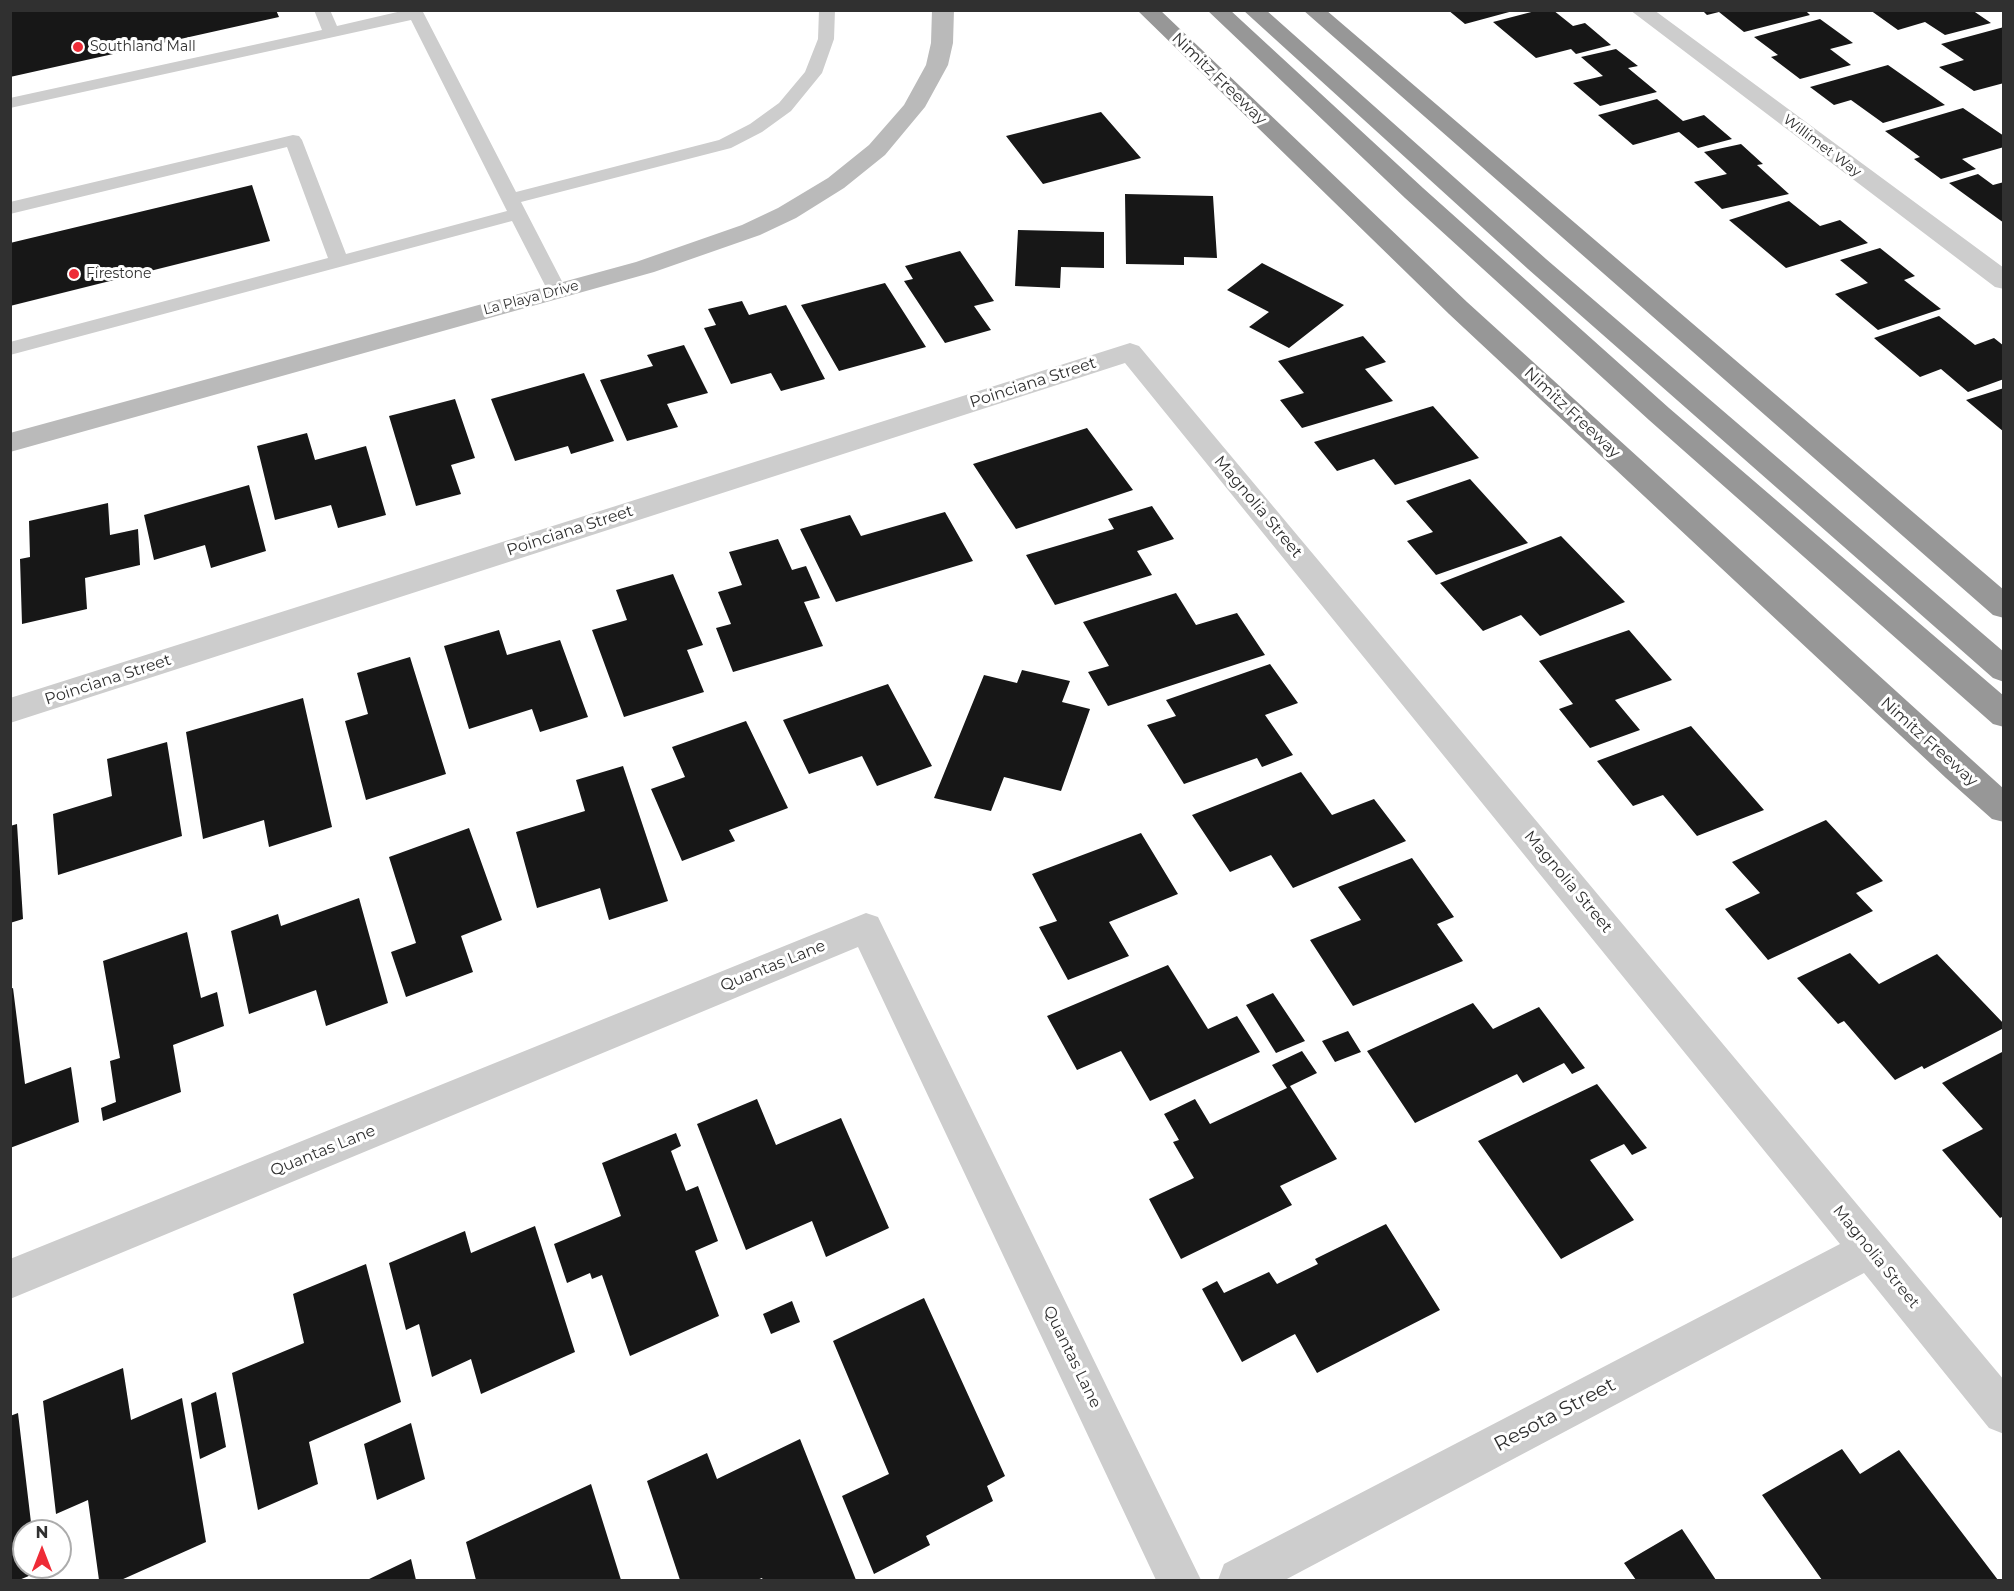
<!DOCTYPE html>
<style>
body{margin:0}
#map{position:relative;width:2014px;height:1591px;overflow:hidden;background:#fff;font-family:Montserrat,sans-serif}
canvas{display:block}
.frame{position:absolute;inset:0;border:12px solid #303030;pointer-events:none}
.north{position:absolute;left:12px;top:1519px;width:60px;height:60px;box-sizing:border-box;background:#fff;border:2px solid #acacac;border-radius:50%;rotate:0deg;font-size:16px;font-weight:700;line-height:24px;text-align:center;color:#303030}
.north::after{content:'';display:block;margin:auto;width:21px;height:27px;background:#ee2c37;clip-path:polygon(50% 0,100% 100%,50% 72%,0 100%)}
</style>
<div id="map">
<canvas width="2014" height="1591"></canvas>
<div class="frame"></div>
<div class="north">N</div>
</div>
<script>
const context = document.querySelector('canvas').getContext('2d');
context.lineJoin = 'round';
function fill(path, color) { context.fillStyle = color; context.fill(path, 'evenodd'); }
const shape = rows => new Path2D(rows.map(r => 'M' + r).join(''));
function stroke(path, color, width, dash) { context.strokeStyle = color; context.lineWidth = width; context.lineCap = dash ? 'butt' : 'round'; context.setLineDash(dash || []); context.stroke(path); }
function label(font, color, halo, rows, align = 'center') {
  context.font = font + ' Montserrat,sans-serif'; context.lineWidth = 6; context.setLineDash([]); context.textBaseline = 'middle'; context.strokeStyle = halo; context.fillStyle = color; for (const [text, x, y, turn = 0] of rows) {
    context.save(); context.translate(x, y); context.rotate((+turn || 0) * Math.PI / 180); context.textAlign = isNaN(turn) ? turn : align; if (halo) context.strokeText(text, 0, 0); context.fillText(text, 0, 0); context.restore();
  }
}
fill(shape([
 [10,10,276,10,279,17,10,77],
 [1448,10,1513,10,1513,11,1465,24],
 [1539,10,1553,10,1573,26,1585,23,1611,45,1576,54,1571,49,1536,58,1493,22],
 [1702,10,1805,10,1810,15,1744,32,1719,12,1707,15],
 [1870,10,1972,10,1991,23,1945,35,1925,22,1898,30],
 [1820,19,1853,43,1830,49,1851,65,1800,79,1771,57,1778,55,1754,37],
 [2004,27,2004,83,1974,91,1939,67,1964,60,1941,44],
 [1616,49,1638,66,1628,68,1657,92,1600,106,1573,83,1603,76,1581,57],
 [1888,65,1945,105,1883,123,1851,100,1834,105,1810,87],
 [1657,99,1683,121,1704,115,1732,139,1698,148,1679,132,1633,145,1598,115],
 [1963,108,2004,136,2004,147,1962,159,1976,169,1941,179,1914,159,1920,157,1885,131],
 [1101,112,1141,158,1043,184,1006,136],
 [1741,144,1763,164,1757,165,1789,194,1722,209,1694,182,1727,174,1704,152],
 [1978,174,1993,185,2004,182,2004,223,1949,183],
 [252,185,270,241,10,306,10,243],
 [1125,194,1213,196,1217,258,1184,257,1184,265,1126,264],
 [1789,201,1820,226,1840,220,1868,243,1786,268,1729,220],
 [1018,230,1104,232,1104,268,1061,267,1060,288,1015,286],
 [1880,248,1915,276,1904,280,1941,309,1878,330,1835,294,1868,283,1840,260],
 [960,251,994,301,974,306,991,330,945,343,904,281,913,279,905,266],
 [1262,263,1344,305,1289,348,1249,327,1269,312,1227,290],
 [885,283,926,347,839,371,801,305],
 [742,301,749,315,786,305,825,379,781,391,771,373,731,384,704,328,716,325,708,309],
 [1939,316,1975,345,1994,338,2004,346,2004,379,1968,392,1941,369,1920,377,1874,338],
 [1363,336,1386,362,1365,369,1393,401,1302,428,1280,400,1304,393,1278,361],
 [684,345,708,393,667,404,678,427,627,441,600,380,653,366,647,355],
 [584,373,614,441,571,454,568,446,515,461,491,399],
 [2004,388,2004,432,1966,400],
 [455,399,475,458,451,465,461,494,416,506,389,416],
 [1433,406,1479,458,1395,485,1374,459,1337,471,1314,442],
 [1087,428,1133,490,1016,529,973,464],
 [307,433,315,460,366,446,386,515,338,528,331,505,275,520,257,446],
 [1470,479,1528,543,1436,575,1407,541,1433,532,1406,501],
 [249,485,266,551,211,568,205,545,154,560,144,515],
 [108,503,110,535,138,529,140,565,85,578,87,609,22,624,20,559,30,557,29,521],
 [1152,506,1174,539,1137,551,1152,575,1055,605,1026,555,1114,529,1108,519],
 [945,512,973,561,836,602,800,529,850,515,861,536],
 [1561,536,1625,602,1540,636,1521,615,1483,631,1440,583],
 [778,539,792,570,806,566,820,598,804,602,823,646,733,672,716,628,731,624,718,592,742,585,729,552],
 [673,574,703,645,687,650,704,692,624,717,592,630,627,620,616,590],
 [1176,593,1196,625,1237,613,1265,655,1108,706,1088,672,1109,666,1083,622],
 [499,630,507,655,560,640,588,717,540,732,532,709,469,729,444,646],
 [1629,630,1672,680,1615,700,1640,730,1590,748,1559,709,1573,704,1539,661],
 [410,657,446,774,366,800,345,721,368,714,357,673],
 [1270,664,1298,703,1265,715,1293,755,1262,767,1257,758,1184,784,1147,725,1176,716,1166,700],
 [1022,670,1070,681,1062,702,1090,709,1061,791,1004,777,991,811,934,798,984,675,1017,683],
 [888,684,932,766,877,786,862,756,809,774,783,720],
 [303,698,332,827,269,847,264,820,203,839,186,732],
 [746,721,788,808,729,830,735,841,682,861,651,789,685,777,672,747],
 [1691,726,1764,810,1697,836,1663,795,1633,806,1597,761],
 [167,742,182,836,58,875,53,814,112,796,107,759],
 [623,766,668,901,609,920,600,888,537,908,516,832,585,811,576,780],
 [1301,772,1332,815,1374,799,1406,841,1293,888,1271,855,1230,872,1192,815],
 [1826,820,1883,881,1856,893,1873,911,1768,960,1725,909,1760,893,1732,862],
 [17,824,23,919,10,923,10,826],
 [469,828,502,920,461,936,473,972,406,997,391,952,416,943,389,857],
 [1141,833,1178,894,1109,922,1129,956,1068,980,1039,927,1057,921,1032,874],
 [1412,858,1454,917,1437,924,1463,961,1353,1006,1310,940,1361,920,1338,887],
 [359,898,388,1003,326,1026,316,990,249,1014,231,931,278,914,281,926],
 [187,932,201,998,217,992,224,1026,173,1045,181,1092,103,1121,101,1108,116,1102,110,1061,120,1058,103,961],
 [1850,953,1879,984,1937,954,2004,1024,2004,1028,1924,1069,1922,1066,1895,1080,1844,1021,1838,1024,1797,978],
 [1168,965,1208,1029,1237,1016,1260,1052,1150,1101,1121,1051,1077,1070,1047,1016],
 [13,988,25,1084,71,1067,79,1122,10,1148,10,989],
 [1273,993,1305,1041,1276,1053,1246,1005],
 [1473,1003,1493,1029,1539,1007,1585,1068,1572,1074,1564,1063,1523,1083,1517,1074,1415,1123,1367,1051],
 [1348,1031,1361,1052,1335,1062,1322,1041],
 [1302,1051,1317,1073,1290,1086,1337,1159,1280,1186,1292,1205,1181,1259,1149,1199,1194,1178,1173,1142,1179,1140,1164,1114,1195,1099,1210,1124,1287,1088,1272,1065],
 [2004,1051,2004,1216,2000,1218,1942,1150,1983,1129,1942,1083],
 [1597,1084,1647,1148,1632,1155,1624,1144,1590,1160,1634,1220,1561,1259,1478,1141],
 [757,1099,776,1145,841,1118,889,1228,826,1257,812,1221,746,1250,697,1124],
 [676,1133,681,1146,671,1151,686,1191,698,1186,718,1241,695,1251,719,1316,630,1356,602,1275,592,1279,590,1273,567,1283,554,1244,621,1216,602,1163],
 [1386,1224,1440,1310,1317,1373,1295,1334,1242,1362,1202,1289,1217,1281,1224,1293,1269,1272,1277,1284,1318,1264,1315,1259],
 [535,1226,575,1352,481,1394,471,1359,432,1377,419,1324,406,1330,389,1263,465,1231,471,1253],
 [366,1264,401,1402,309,1442,318,1484,258,1510,232,1373,304,1343,293,1294],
 [924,1298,1005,1476,987,1486,993,1501,926,1536,930,1545,874,1574,842,1496,889,1474,833,1341],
 [792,1301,800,1322,771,1334,763,1314],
 [123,1368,131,1420,182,1398,206,1542,121,1580,99,1580,88,1500,56,1514,43,1401],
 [216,1392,226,1447,200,1459,191,1403],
 [18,1413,32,1531,24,1531,24,1567,36,1567,36,1573,19,1580,10,1580,10,1416],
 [411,1423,425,1479,377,1500,364,1444],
 [800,1439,856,1580,763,1580,762,1578,757,1580,680,1580,647,1481,707,1453,717,1479],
 [1842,1449,1860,1474,1899,1450,1998,1580,1822,1580,1762,1495],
 [591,1484,621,1580,476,1580,466,1542],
 [1682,1529,1716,1580,1636,1580,1624,1563],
 [411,1559,416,1580,367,1580]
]), '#171717');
fill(shape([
 [314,10,330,10,337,26,406,10,422,10,516,192,719,140,750,124,779,103,805,72,818,39,819,10,835,10,834,39,822,73,791,111,762,132,731,148,521,202,567,291,564,295,557,297,550,295,512,221,10,355,10,342,328,258,287,147,10,214,10,202,293,135,299,136,302,140,346,254,507,211,411,20,10,108,10,98,322,30,314,10]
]), '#cdcdcd');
fill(shape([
 [1630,10,1654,10,2004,268,2004,289,1995,287,1630,10],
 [1130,343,1139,346,2004,1380,2004,1434,1989,1428,1864,1273,1285,1580,1218,1580,1224,1564,1840,1244,1125,363,10,723,10,698,1130,343],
 [866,913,878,917,1201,1580,1156,1580,858,947,10,1299,10,1259,866,913]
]), '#cdcdcd');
fill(shape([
 [932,10,954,10,953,43,948,65,925,107,885,155,844,188,796,218,760,235,654,272,10,452,10,433,636,262,742,225,778,208,828,178,869,145,904,105,926,65,931,43,932,10]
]), '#bababa');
fill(shape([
 [1137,10,1160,10,1467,302,2004,789,2004,822,1992,819,1946,778,1449,314,1137,10],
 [1207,10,1230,10,1423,188,1669,408,2004,696,2004,727,1993,724,1649,420,1405,198,1207,10],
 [1243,10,1266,10,1546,259,2004,652,2004,682,1993,678,1528,269,1243,10],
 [1303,10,1326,10,2004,590,2004,618,1993,615,1303,10]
]), '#979797');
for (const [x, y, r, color] of [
 [78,47,6,"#ee2c37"],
 [74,274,6,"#ee2c37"]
]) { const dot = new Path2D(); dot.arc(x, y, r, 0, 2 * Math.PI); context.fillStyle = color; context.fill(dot); stroke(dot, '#fff', 2); }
label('14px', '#303030', '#fff', [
 ["Southland Mall",90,47],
 ["Firestone",86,274]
], 'left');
label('14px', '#303030', '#fff', [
 ["Willimet Way",1822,146,37],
 ["La Playa Drive",531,298,-15]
]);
label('16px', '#303030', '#fff', [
 ["Nimitz Freeway",1219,79,44],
 ["Poinciana Street",1033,383,-18],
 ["Nimitz Freeway",1572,413,43],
 ["Magnolia Street",1258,507,50],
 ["Poinciana Street",570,531,-18],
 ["Poinciana Street",108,680,-18],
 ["Nimitz Freeway",1929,742,42],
 ["Magnolia Street",1568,882,50],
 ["Quantas Lane",773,966,-22],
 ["Quantas Lane",323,1151,-22],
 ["Magnolia Street",1876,1257,51],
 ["Quantas Lane",1072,1357,64]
]);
label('20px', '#303030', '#fff', [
 ["Resota Street",1555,1415,-28]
]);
</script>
